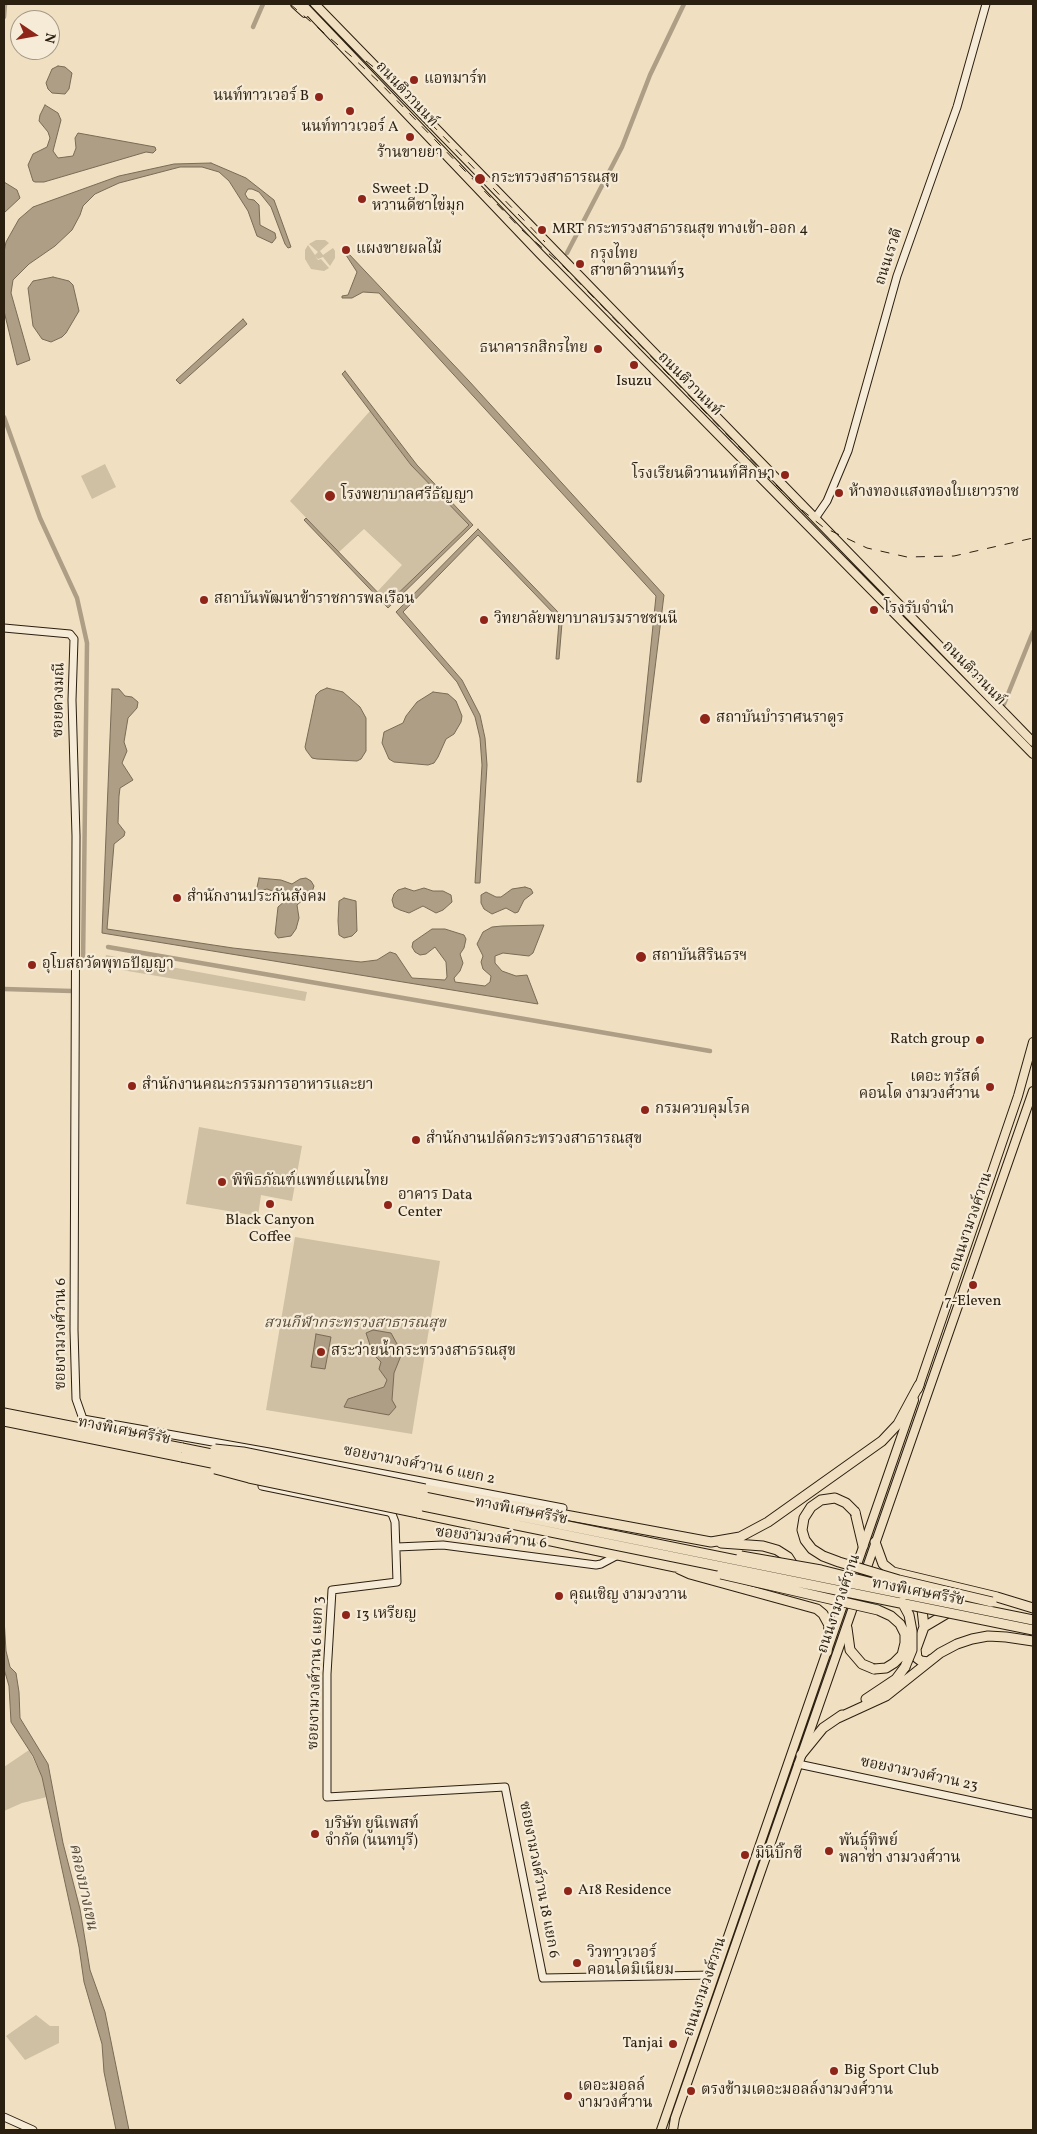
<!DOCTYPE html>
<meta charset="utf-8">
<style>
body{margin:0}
#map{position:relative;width:1037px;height:2134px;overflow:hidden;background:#f0e0c1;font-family:Vollkorn,serif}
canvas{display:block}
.frame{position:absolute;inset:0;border:5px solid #2b1f10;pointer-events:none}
.north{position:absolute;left:10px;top:10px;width:50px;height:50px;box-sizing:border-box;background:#f5ebd7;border:1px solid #a49987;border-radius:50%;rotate:102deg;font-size:14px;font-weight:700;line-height:20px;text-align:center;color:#2b1f10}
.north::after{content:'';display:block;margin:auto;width:18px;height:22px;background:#8f2418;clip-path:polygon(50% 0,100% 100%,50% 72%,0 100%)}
</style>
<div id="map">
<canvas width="1037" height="2134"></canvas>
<div class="frame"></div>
<div class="north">N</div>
</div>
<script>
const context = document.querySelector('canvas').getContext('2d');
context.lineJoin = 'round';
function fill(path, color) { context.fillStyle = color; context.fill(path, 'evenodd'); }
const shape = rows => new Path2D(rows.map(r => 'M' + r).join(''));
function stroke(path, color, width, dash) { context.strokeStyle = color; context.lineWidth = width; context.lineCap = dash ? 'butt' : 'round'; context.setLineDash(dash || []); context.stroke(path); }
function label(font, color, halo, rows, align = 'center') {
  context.font = font + ' Vollkorn,"Noto Serif Thai",serif'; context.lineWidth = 4.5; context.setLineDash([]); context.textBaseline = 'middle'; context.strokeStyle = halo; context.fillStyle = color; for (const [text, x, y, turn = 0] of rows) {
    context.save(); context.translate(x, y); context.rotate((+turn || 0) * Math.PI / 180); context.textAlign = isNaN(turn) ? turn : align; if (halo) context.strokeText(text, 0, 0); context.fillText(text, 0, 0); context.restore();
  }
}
fill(shape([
 [316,240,325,240,329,243,320,251,323,255,333,248,335,251,335,258,330,266,323,257,318,259,315,256,318,260,321,259,329,268,324,271,311,269,305,259,305,250,308,245,315,255,318,252,309,244],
 [370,411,411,465,469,525,388,603,377,592,402,565,364,529,339,552,290,501],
 [105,464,116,487,92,499,81,476],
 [106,955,307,992,305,1001,104,967],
 [199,1127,302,1146,292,1201,261,1195,258,1216,186,1204],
 [295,1237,440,1261,412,1434,266,1410],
 [29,1750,42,1777,47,1797,22,1803,4,1811,4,1767],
 [36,2015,50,2026,59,2026,59,2043,25,2060,6,2036]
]), '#cfbfa3');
const water = shape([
 [58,66,65,67,72,73,69,89,65,94,52,93,48,89,46,83,52,69,58,66],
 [45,105,58,113,61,120,53,151,58,158,73,156,76,148,75,138,78,133,155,147,156,150,153,153,146,152,44,182,35,182,33,181,28,165,33,154,47,147,50,138,48,132,39,121,40,115,45,105],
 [211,163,246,178,274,200,291,247,288,248,285,244,271,207,259,192,252,189,248,189,245,194,248,199,254,200,259,205,260,225,275,233,276,238,272,243,257,236,248,211,229,181,219,172,202,167,180,167,119,183,95,194,83,206,80,215,72,230,55,246,29,264,13,280,11,293,30,360,17,365,4,311,4,252,6,242,19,219,33,207,119,176,174,164,211,163],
 [4,182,17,190,20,198,4,213,4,182],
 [348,253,469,381,664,595,641,782,637,782,656,596,379,293,363,292,352,298,342,298,342,296,348,295,357,272,346,255,348,253],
 [53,277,69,281,73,285,79,311,66,333,62,337,51,342,42,339,33,326,28,288,33,281,53,277],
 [243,319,247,324,180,384,176,380,243,319],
 [345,371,417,465,473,525,388,608,304,520,306,518,388,603,469,525,411,465,342,374,345,371],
 [478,529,557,611,562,623,559,659,556,659,559,622,557,617,478,535,403,612,462,680,480,715,485,738,487,765,480,883,475,883,482,765,480,738,475,717,457,682,396,612,478,529],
 [327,688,343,692,360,707,366,718,366,751,361,759,357,761,317,759,312,758,306,750,305,747,316,695,320,691,327,688],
 [112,689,119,689,125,696,132,697,138,702,137,708,128,718,124,742,127,751,122,763,133,780,120,788,119,796,118,823,125,832,124,836,114,844,107,929,233,948,361,962,377,960,390,952,396,954,412,978,445,980,447,977,446,962,435,947,426,954,420,955,415,952,412,947,413,942,432,929,445,929,464,935,466,939,464,948,460,954,463,963,460,971,454,978,455,982,485,986,490,982,491,976,483,969,481,962,483,956,477,944,483,932,492,927,502,926,544,925,533,953,529,956,503,953,495,956,495,963,502,971,516,976,527,975,538,1004,102,933,112,689],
 [433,692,448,694,456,701,462,716,461,722,454,734,446,739,438,757,434,763,428,765,394,762,389,759,382,743,384,732,403,723,406,716,417,702,433,692],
 [259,878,281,880,292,884,300,879,306,878,311,881,314,886,312,892,297,905,299,918,296,929,291,936,278,938,275,934,278,907,286,900,275,892,267,889,256,892,259,878],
 [525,887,531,889,533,893,524,900,518,912,515,913,506,908,492,914,484,909,481,903,481,895,486,892,496,897,501,897,512,889,525,887],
 [405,888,414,891,424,888,433,891,443,891,451,895,452,902,443,910,436,913,423,906,409,913,400,910,394,907,392,900,394,894,398,890,405,888],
 [344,898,356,901,357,931,352,936,344,938,339,935,338,921,339,901,344,898],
 [373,1330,391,1333,402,1353,394,1373,392,1400,396,1407,389,1415,344,1407,348,1399,384,1387,387,1380,379,1369,381,1362,373,1354,366,1333,373,1330],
 [316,1334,331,1337,325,1369,311,1367,316,1334],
 [4,1618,6,1651,10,1667,16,1673,19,1692,20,1718,48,1764,63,1843,80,1909,90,1970,105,2012,129,2130,116,2130,104,2072,102,2044,84,1982,79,1947,42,1777,33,1756,11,1722,9,1686,4,1669,4,1618]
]);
fill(water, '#ad9e85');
stroke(water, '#796b56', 1);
stroke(shape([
 [4,17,5,4],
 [253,27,263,4],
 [567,253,622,147,650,75,684,4],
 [4,417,40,518,77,598,87,643,83,963],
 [1004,704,1033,632],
 [108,947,710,1051],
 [4,989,72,991]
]), '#ad9e85', 4.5);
const secondary = shape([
 [816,517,827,501,848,451,897,276,957,107,986,4],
 [4,628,70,634,74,639,72,700,76,836,74,1330,76,1399,83,1419,269,1452,267,1461],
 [269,1452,563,1508,560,1515],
 [264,1476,262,1486,389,1512,392,1514,395,1522,397,1582,332,1590,327,1674,327,1797,505,1787,543,1978,714,1975],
 [397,1547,443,1545,596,1565,601,1564,618,1555],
 [798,1764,1033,1814],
 [4,2117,33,2130]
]);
const primary = shape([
 [295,4,305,13],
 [302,4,540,254,1033,754],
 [315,4,1033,742],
 [918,1389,1018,1096,1033,1042],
 [661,2130,914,1400],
 [673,2130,675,2118,1033,1091]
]);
const highway = shape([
 [4,1413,182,1448],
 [4,1421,182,1457],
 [425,1489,711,1542,740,1537,768,1522,882,1441,898,1424,919,1385],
 [855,1512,863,1546],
 [418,1513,675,1567,692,1568,721,1574],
 [875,1542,883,1564,893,1572,997,1597,1033,1608],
 [721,1543,763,1546,777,1550,788,1557,806,1585,812,1590,835,1594,845,1591],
 [679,1569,690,1574,817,1609,823,1614,829,1625,827,1652],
 [921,1601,924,1627,916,1649,917,1658,921,1661,928,1662,932,1659],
 [924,1627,956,1608],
 [847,1628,850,1650,862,1664,874,1669],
 [866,1699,896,1679,905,1667],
 [838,1718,886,1696,940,1653,957,1644,972,1639,988,1636,1006,1637,1033,1641],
 [801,1755,823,1728,842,1715]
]);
stroke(secondary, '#2b1f10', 9);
stroke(primary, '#2b1f10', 10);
stroke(highway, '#2b1f10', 11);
stroke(secondary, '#f5ebd7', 7);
stroke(primary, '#f0e0c1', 8);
stroke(highway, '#f0e0c1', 9);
stroke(shape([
 [290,4,351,56,380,83,522,230,564,267,772,481,797,506,823,527,867,548,907,557,954,556,1033,538],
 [366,61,386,77,545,242]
]), '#2b1f10', 1, [9, 9]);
const highwayBridge = shape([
 [182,1448,1033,1620],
 [215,1449,243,1452,425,1489],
 [182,1457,1033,1630],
 [215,1469,249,1478,418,1513],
 [855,1512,846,1503,835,1498,821,1500,811,1507,804,1518,802,1530,805,1540,812,1549,823,1556,839,1562,899,1580,992,1602],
 [741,1556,821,1570,877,1584],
 [721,1574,878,1610,891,1616,900,1624,905,1634,905,1643,902,1655,894,1663,886,1668,874,1669],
 [902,1602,909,1615,912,1631,912,1650,905,1667]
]);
stroke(highwayBridge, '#2b1f10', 11, []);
stroke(highwayBridge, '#f0e0c1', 9);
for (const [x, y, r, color] of [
 [414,80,5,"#8f2418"],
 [319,97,5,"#8f2418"],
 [350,111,5,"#8f2418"],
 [410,137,5,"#8f2418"],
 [480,179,6,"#8f2418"],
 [362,199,5,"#8f2418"],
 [542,230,5,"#8f2418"],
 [346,250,5,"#8f2418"],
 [580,264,5,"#8f2418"],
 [598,349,5,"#8f2418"],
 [634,365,5,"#8f2418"],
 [785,475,5,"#8f2418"],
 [839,493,5,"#8f2418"],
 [330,496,6,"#8f2418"],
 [204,600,5,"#8f2418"],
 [874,610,5,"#8f2418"],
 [484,620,5,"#8f2418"],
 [705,719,6,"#8f2418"],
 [177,898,5,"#8f2418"],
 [641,957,6,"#8f2418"],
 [32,965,5,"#8f2418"],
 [980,1040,5,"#8f2418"],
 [132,1086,5,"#8f2418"],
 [990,1087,5,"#8f2418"],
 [645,1110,5,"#8f2418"],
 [416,1140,5,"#8f2418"],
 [222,1182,5,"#8f2418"],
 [270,1204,5,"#8f2418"],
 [388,1205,5,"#8f2418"],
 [973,1285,5,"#8f2418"],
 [321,1352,5,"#8f2418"],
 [559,1596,5,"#8f2418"],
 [346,1615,5,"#8f2418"],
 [315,1834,5,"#8f2418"],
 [829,1851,5,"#8f2418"],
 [745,1855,5,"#8f2418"],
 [568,1891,5,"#8f2418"],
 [577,1963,5,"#8f2418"],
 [673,2044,5,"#8f2418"],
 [834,2071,5,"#8f2418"],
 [691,2091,5,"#8f2418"],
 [568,2096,5,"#8f2418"]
]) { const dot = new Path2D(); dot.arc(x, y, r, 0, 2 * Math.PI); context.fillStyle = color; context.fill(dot); stroke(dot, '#f5ebd7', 2); }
label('15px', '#2b1f10', '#f5ebd7', [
 ["แอทมาร์ท",424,80],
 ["นนท์ทาวเวอร์ B",309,97,"right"],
 ["นนท์ทาวเวอร์ A",350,128,"center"],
 ["ร้านขายยา",410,154,"center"],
 ["กระทรวงสาธารณสุข",491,179],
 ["Sweet :D",372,190],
 ["หวานดีชาไข่มุก",372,207],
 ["MRT กระทรวงสาธารณสุข ทางเข้า-ออก 4",552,230],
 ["แผงขายผลไม้",356,250],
 ["กรุงไทย",590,255],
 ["สาขาติวานนท์3",590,272],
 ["ธนาคารกสิกรไทย",588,349,"right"],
 ["Isuzu",634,382,"center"],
 ["โรงเรียนติวานนท์ศึกษา",775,475,"right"],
 ["ห้างทองแสงทองใบเยาวราช",849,493],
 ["โรงพยาบาลศรีธัญญา",341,496],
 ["สถาบันพัฒนาข้าราชการพลเรือน",214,600],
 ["โรงรับจำนำ",884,610],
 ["วิทยาลัยพยาบาลบรมราชชนนี",494,620],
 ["สถาบันบำราศนราดูร",716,719],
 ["สำนักงานประกันสังคม",187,898],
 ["สถาบันสิรินธรฯ",652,957],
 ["อุโบสถวัดพุทธปัญญา",42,965],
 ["Ratch group",970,1040,"right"],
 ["เดอะ ทรัสต์",980,1078,"right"],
 ["คอนโด งามวงศ์วาน",980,1095,"right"],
 ["สำนักงานคณะกรรมการอาหารและยา",142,1086],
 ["กรมควบคุมโรค",655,1110],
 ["สำนักงานปลัดกระทรวงสาธารณสุข",426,1140],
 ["พิพิธภัณฑ์แพทย์แผนไทย",232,1182],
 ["อาคาร Data",398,1196],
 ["Center",398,1213],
 ["Black Canyon",270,1221,"center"],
 ["Coffee",270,1238,"center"],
 ["7-Eleven",973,1302,"center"],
 ["สระว่ายน้ำกระทรวงสาธรณสุข",331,1352],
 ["คุณเชิญ งามวงวาน",569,1596],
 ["13 เหรียญ",356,1615],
 ["บริษัท ยูนิเพสท์",325,1825],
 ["จำกัด (นนทบุรี)",325,1842],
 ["พันธุ์ทิพย์",839,1842],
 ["พลาซ่า งามวงศ์วาน",839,1859],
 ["มินิบิ๊กซี",755,1855],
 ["A18 Residence",578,1891],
 ["วิวทาวเวอร์",587,1954],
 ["คอนโดมิเนียม",587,1971],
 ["Tanjai",663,2044,"right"],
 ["Big Sport Club",844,2071],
 ["เดอะมอลล์",578,2087],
 ["งามวงศ์วาน",578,2104],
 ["ตรงข้ามเดอะมอลล์งามวงศ์วาน",701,2091]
], 'left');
label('15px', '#2b1f10', '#f5ebd7', [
 ["ถนนติวานนท์",406,95,47],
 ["ถนนเรวดี",890,257,-72],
 ["ถนนติวานนท์",689,385,45],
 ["ถนนติวานนท์",973,674,46],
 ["ซอยดวงมณี",60,700,-89],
 ["ถนนงามวงศ์วาน",972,1222,-71],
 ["ซอยงามวงศ์วาน 6",62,1334,-90],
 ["ทางพิเศษศรีรัช",124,1432,11],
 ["ซอยงามวงศ์วาน 6 แยก 2",419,1466,11],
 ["ทางพิเศษศรีรัช",521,1512,11],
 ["ซอยงามวงศ์วาน 6",491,1539,6],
 ["ทางพิเศษศรีรัช",918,1593,11],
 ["ถนนงามวงศ์วาน",840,1604,-71],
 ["ซอยงามวงศ์วาน 6 แยก 3",317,1673,-88],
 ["ซอยงามวงศ์วาน 23",919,1775,12],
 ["ซอยงามวงศ์วาน 18 แยก 6",538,1880,79],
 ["ถนนงามวงศ์วาน",706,1987,-71]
]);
label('italic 15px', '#5c4f3c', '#f5ebd7', [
 ["สวนกีฬากระทรวงสาธารณสุข",355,1324]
]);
label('italic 16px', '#584b39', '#f5ebd7', [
 ["คลองบางเขน",82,1887,78]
]);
</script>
